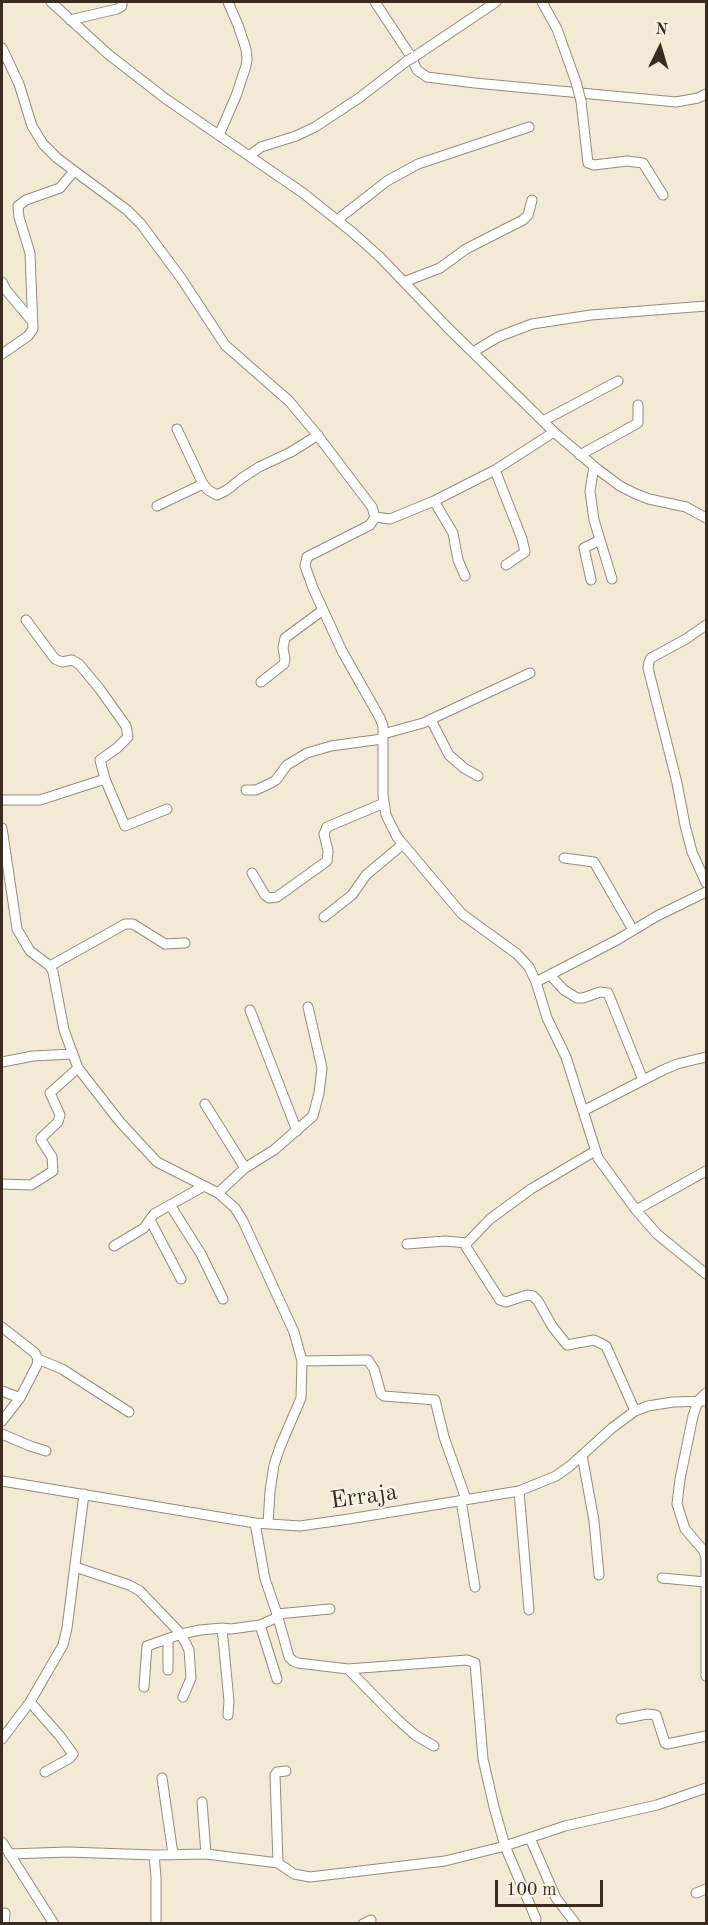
<!DOCTYPE html>
<style>
body{margin:0}
#map{position:relative;width:708px;height:1925px;overflow:hidden;background:#f3ead5;font-family:"Old Standard TT",serif}
canvas{display:block}
.frame{position:absolute;inset:0;border:3px solid #3b2a1e;pointer-events:none}
.north{position:absolute;left:630px;top:18px;width:60px;height:60px;-webkit-text-stroke:4px #f7f3e8;paint-order:stroke;rotate:5deg;font-size:16px;font-weight:700;line-height:24px;text-align:center;color:#3b2a1e}
.north::after{content:'';display:block;margin:auto;width:21px;height:27px;background:#3b2a1e;clip-path:polygon(50% 0,100% 100%,50% 72%,0 100%)}
.scale{position:absolute;left:495px;top:1880px;width:108px;height:27px;box-sizing:border-box;border:3px solid #3b2a1e;border-top:0;padding-left:8px;font-size:18px;line-height:21px;white-space:nowrap;color:#3b2a1e;-webkit-text-stroke:4px #f7f3e8;paint-order:stroke}
</style>
<div id="map">
<canvas width="708" height="1925"></canvas>
<div class="frame"></div>
<div class="north">N</div>
<div class="scale">100 m</div>
</div>
<script>
const context = document.querySelector('canvas').getContext('2d');
context.lineJoin = 'round';
const shape = rows => new Path2D(rows.map(r => 'M' + r).join(''));
function stroke(path, color, width, dash) { context.strokeStyle = color; context.lineWidth = width; context.lineCap = dash ? 'butt' : 'round'; context.setLineDash(dash || []); context.stroke(path); }
function label(font, color, halo, rows, align = 'center') {
  context.font = font + ' "Old Standard TT",serif'; context.lineWidth = 4.5; context.setLineDash([]); context.textBaseline = 'middle'; context.strokeStyle = halo; context.fillStyle = color; for (const [text, x, y, turn = 0] of rows) {
    context.save(); context.translate(x, y); context.rotate((+turn || 0) * Math.PI / 180); context.textAlign = isNaN(turn) ? turn : align; if (halo) context.strokeText(text, 0, 0); context.fillText(text, 0, 0); context.restore();
  }
}
const minor = shape([
 [51,2,108,54,166,99,303,193,352,232,380,257,447,327,554,432,596,468,620,486,636,494,649,499,686,507,706,518],
 [375,2,410,55,417,70,427,77,475,83,676,102,698,98,706,94],
 [542,2,557,29,576,82],
 [70,20,117,9,122,6,122,2],
 [2,48,19,84,32,126,43,144,57,158,127,210,141,224,181,278,225,345,289,401,315,432,372,507,375,517,370,525,307,557,305,566,313,588,342,651,380,718,383,726,383,795,386,815,397,837,462,914,517,954,529,967,536,982,547,1018,566,1057,598,1158,636,1210,657,1234,706,1274],
 [414,57,496,2],
 [581,101,588,163,594,165,627,161,643,163,663,195],
 [219,135,236,96,246,66,247,59,246,49,238,25,228,2],
 [249,156,261,147,296,136,315,127,359,98,407,61],
 [337,220,387,181,418,164,529,127],
 [2,282,6,290,32,321],
 [404,282,440,268,466,249,523,220,528,215,532,200],
 [473,352,498,337,532,324,591,315,706,306],
 [2,354,28,336,33,329,30,253,19,217,18,206,26,200,60,188,74,171],
 [543,421,618,381],
 [177,429,203,484,208,490,217,495,227,490,242,478,259,467,291,452,318,435],
 [580,455,638,423,638,405],
 [594,466,590,491,594,520,612,579],
 [495,470,522,539,525,552,506,565],
 [434,501,453,533,458,560,465,576],
 [157,506,203,484],
 [375,517,390,519,434,501,495,470,554,432],
 [591,580,584,548,600,540],
 [706,625,686,639,651,658,649,662,648,668,677,783,685,825,692,852,706,883],
 [261,682,284,664,285,659,283,648,285,638,323,610],
 [431,720,449,755,464,768,478,776],
 [383,734,423,723,530,673],
 [105,779,125,826,167,809],
 [246,790,256,790,271,783,276,780,287,765,307,753,331,746,382,739],
 [2,800,40,800,105,779,100,760,117,748,128,737,126,726,99,688,79,664,72,660,62,662,55,659,26,620],
 [2,828,17,929,30,951,50,966,53,972,64,1030,78,1068,120,1122,157,1162,218,1193,235,1208,243,1221,294,1332,302,1361,301,1398,280,1447,274,1465,270,1491,268,1524],
 [564,858,594,862,633,930],
 [252,873,265,895,269,898,277,897,327,861,328,851,324,834,327,827,384,803],
 [324,917,352,895,366,875,403,844],
 [50,966,125,924,133,924,165,944,185,943],
 [550,975,564,990,577,998,583,998,600,992,608,993,643,1080],
 [536,982,617,940,657,916,706,892],
 [250,1010,297,1131],
 [2,1062,33,1056,72,1054],
 [205,1104,245,1168,218,1193],
 [583,1111,663,1070,677,1064,706,1057],
 [595,1151,531,1189,490,1219,467,1243,466,1247,500,1300,506,1302,527,1295,533,1296,538,1301,552,1326,567,1345,594,1340,606,1346,635,1411],
 [245,1168,274,1150,313,1116,319,1093,322,1068,308,1007],
 [2,1184,31,1185,53,1171,52,1157,41,1140,41,1138,58,1122,60,1115,50,1093,78,1068],
 [170,1205,201,1254,223,1299],
 [636,1210,706,1171],
 [150,1220,181,1279],
 [407,1244,445,1241,467,1243],
 [114,1246,144,1228,154,1214,204,1186],
 [2,1327,35,1353,38,1359,37,1365,20,1398,2,1421],
 [38,1359,62,1369,129,1412],
 [302,1361,368,1360,374,1369,381,1394,384,1396,435,1400,444,1437,466,1499],
 [2,1391,20,1398],
 [706,1393,698,1401,693,1416,680,1479,677,1504,685,1529,704,1551,706,1558,706,1676],
 [2,1434,30,1446,46,1451],
 [582,1455,594,1521,599,1575],
 [2,1481,255,1523,300,1526,349,1519,519,1491,556,1476,570,1466,612,1428,635,1411,648,1406,673,1402,706,1401],
 [519,1491,529,1610],
 [461,1500,475,1587],
 [255,1523,265,1579,277,1614,289,1657,293,1661,298,1663,348,1669,396,1718,415,1735,434,1746],
 [75,1567,129,1585,140,1591,181,1634,189,1650,191,1678,183,1697],
 [662,1578,705,1582],
 [277,1614,330,1609],
 [260,1625,277,1679],
 [348,1669,467,1660,475,1663,483,1759,494,1807,505,1846,536,1919],
 [168,1670,168,1639],
 [144,1687,147,1646,181,1634,200,1630,222,1628],
 [30,1702,59,1735,73,1754,70,1758,45,1772],
 [228,1715,229,1701,222,1628,231,1629,260,1625,278,1617],
 [621,1719,647,1714,656,1715,665,1743,667,1744,706,1736],
 [2,1739,30,1702,63,1645,67,1628,84,1494],
 [162,1778,173,1854],
 [202,1802,206,1854],
 [530,1838,556,1898,576,1924],
 [2,1842,54,1924],
 [9,1854,68,1852,154,1855,206,1854,278,1863,294,1874,310,1877,445,1861,505,1846,565,1826,657,1805,706,1788],
 [154,1855,156,1877,156,1924],
 [278,1863,275,1775,277,1772,286,1771],
 [696,1893,706,1889],
 [4,1924,5,1913],
 [363,1924,371,1920]
]);
stroke(minor, '#978a7a', 11);
stroke(minor, '#fff', 9);
const minorBridge = shape([
 [407,61,414,57],
 [576,82,581,101]
]);
stroke(minorBridge, '#978a7a', 11, []);
stroke(minorBridge, '#fff', 9);
label('24px', '#3b2a1e', '#f7f3e8', [
 ["Erraja",364,1497,-8]
]);
</script>
